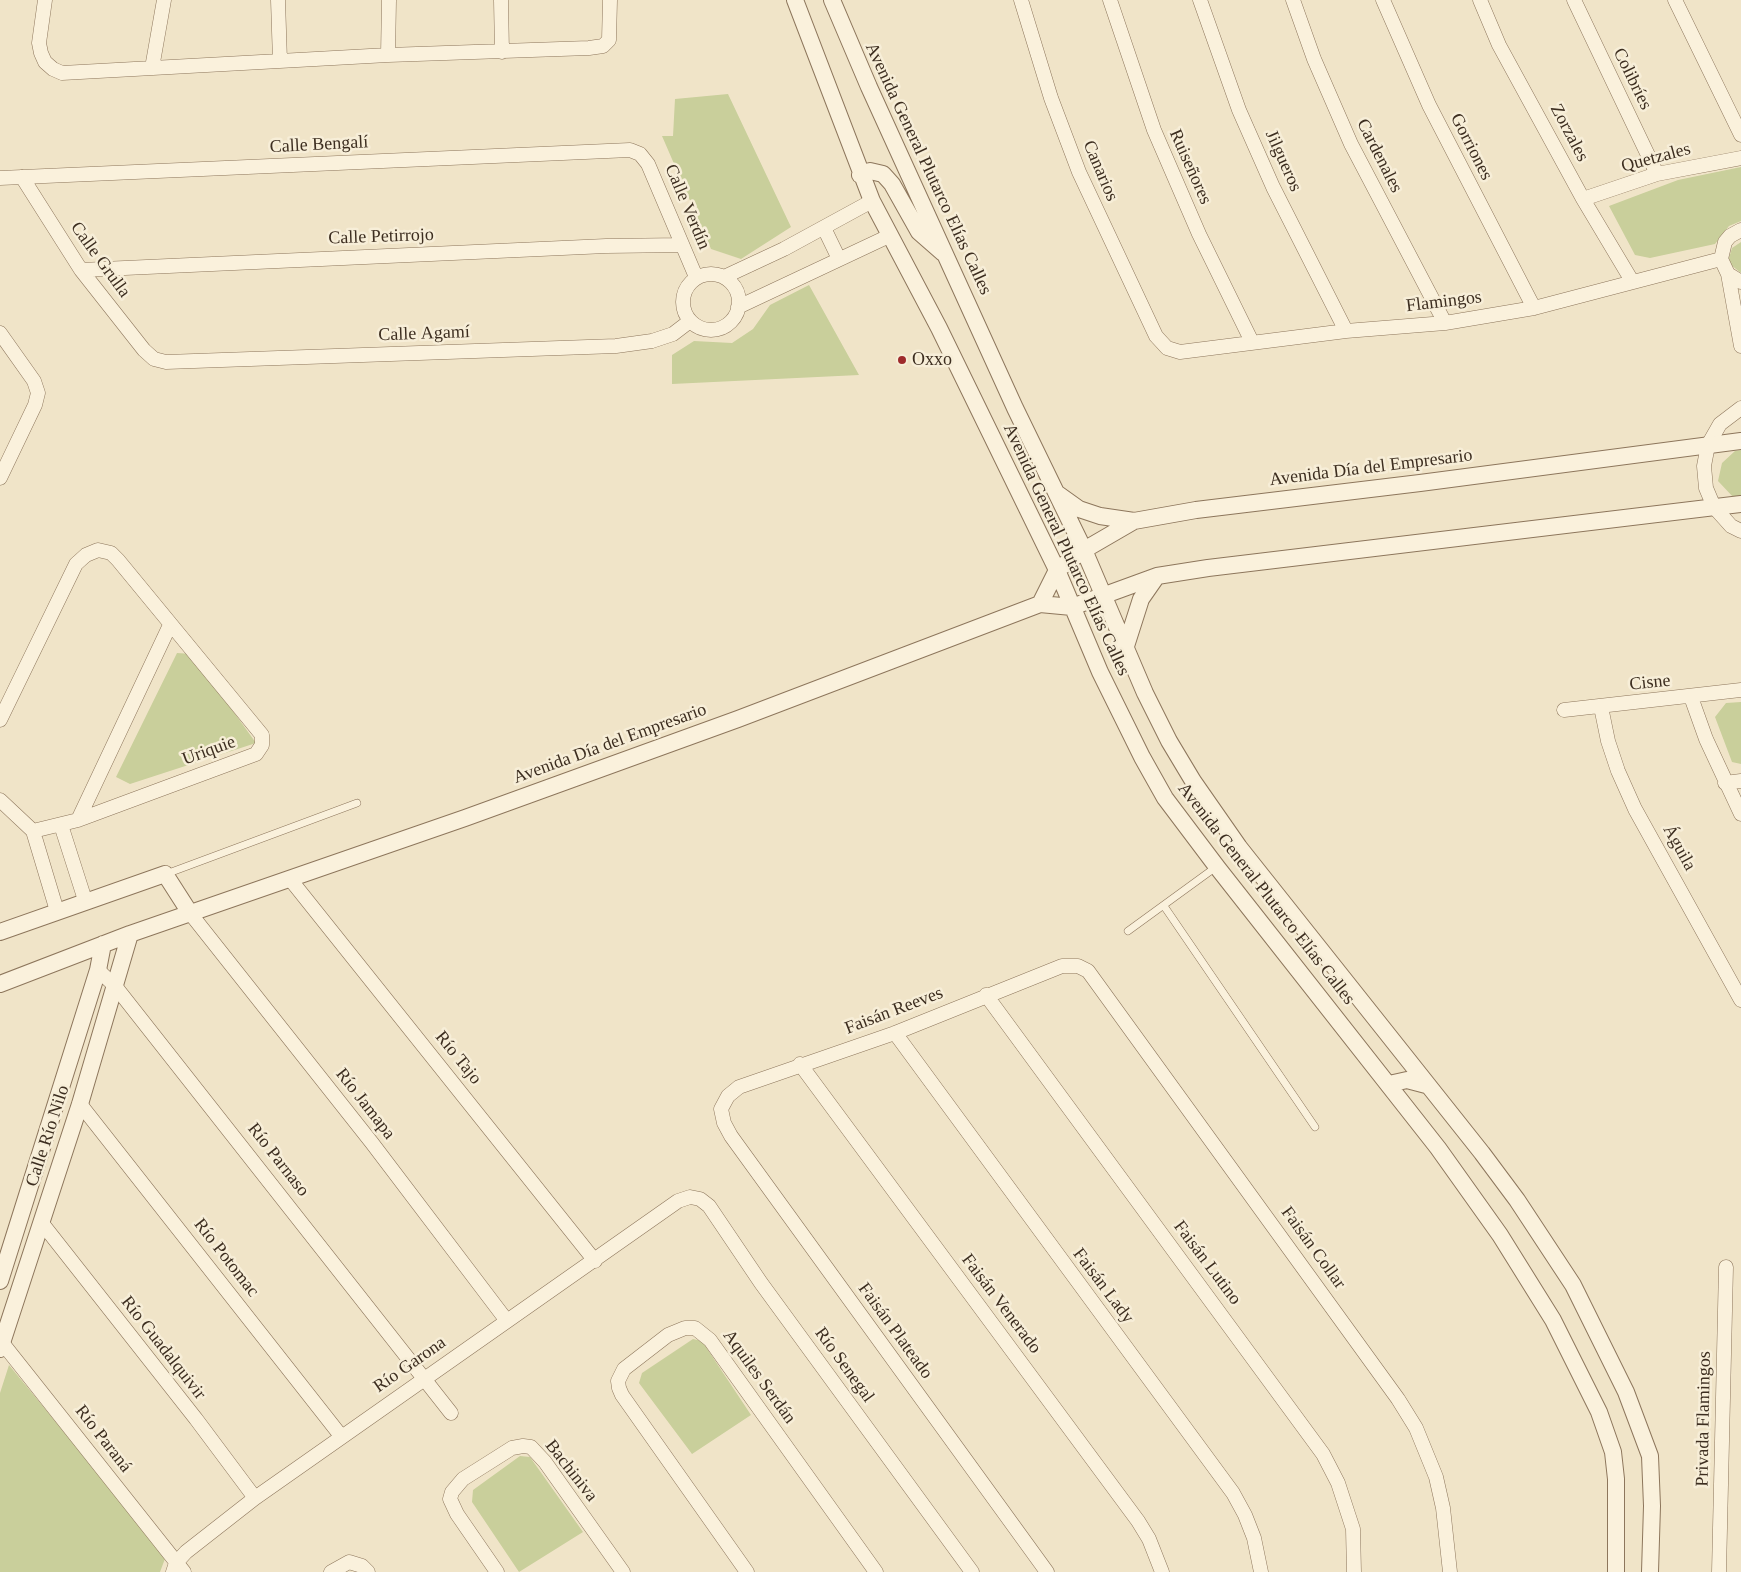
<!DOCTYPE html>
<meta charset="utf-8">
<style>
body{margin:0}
canvas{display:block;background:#f0e4c8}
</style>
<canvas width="1741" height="1572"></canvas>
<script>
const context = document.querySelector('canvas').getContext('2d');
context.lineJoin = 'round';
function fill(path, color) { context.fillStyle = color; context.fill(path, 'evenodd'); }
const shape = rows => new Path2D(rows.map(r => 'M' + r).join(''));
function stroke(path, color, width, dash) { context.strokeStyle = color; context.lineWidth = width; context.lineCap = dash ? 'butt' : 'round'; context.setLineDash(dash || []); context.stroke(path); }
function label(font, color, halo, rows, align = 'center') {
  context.font = font + ' Georgia,serif'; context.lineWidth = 5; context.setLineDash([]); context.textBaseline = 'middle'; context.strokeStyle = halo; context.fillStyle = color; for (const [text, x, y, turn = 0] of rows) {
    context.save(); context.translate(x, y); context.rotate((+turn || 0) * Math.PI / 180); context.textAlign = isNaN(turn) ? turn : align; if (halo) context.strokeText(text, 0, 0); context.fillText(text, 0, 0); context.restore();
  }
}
fill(shape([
 [728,94,791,227,741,259,711,249,662,136,673,136,675,99],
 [1741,167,1741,221,1729,226,1715,244,1650,258,1635,255,1609,206,1678,180],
 [1741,242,1741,273,1731,265,1729,258,1732,248],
 [809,285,859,375,672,384,672,355,694,341,732,343,753,329,770,305],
 [1741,450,1741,497,1734,498,1718,481,1722,463,1735,451],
 [177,653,192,654,256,743,130,784,116,777],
 [1741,702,1741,764,1732,762,1715,717,1726,703],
 [693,1339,702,1341,751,1415,692,1454,639,1383,642,1373],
 [9,1365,166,1556,160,1572,0,1572,0,1393],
 [520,1456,530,1457,583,1532,519,1572,472,1502,473,1490]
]), '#c9cf9b');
const service = shape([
 [166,874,357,803],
 [1164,906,1315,1127],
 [1128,931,1216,867]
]);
const minor = shape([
 [45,0,39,43,41,53,45,62,53,69,62,73,388,55,589,48,603,46,609,40,610,0],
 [278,0,280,61],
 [501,0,502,52],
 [1021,0,1051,98,1079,172,1156,336,1167,348,1180,352,1346,331,1445,323,1534,308,1721,259],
 [1110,0,1154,130,1199,234,1252,342],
 [1200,0,1239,110,1273,187,1346,331],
 [1293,0,1314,59,1351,144,1445,323],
 [1383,0,1429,105,1534,308],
 [1480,0,1499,45,1583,199,1632,281],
 [1574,0,1657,174],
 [1675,0,1741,135],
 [388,55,389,0],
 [152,68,164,0],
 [22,177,81,270,144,350,154,359,166,362,616,346,652,341,673,334,690,321],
 [0,178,630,150,640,154,648,164,696,277],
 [1583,199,1657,174,1741,158],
 [824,228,839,259],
 [1741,230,1730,236,1725,242,1721,259,1728,274,1741,282],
 [81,270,606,246,682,245],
 [1728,274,1741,346],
 '683 302a28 28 0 1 1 56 0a28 28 0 1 1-56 0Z',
 [724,277,784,249,872,201],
 [738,307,889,236],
 [0,333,34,381,38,393,35,405,0,478],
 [1741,408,1720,424,1708,445,1704,466,1706,488,1714,507,1731,526,1741,531],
 [1691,697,1706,739,1741,814],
 [1601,707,1608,741,1618,771,1635,809,1741,1000],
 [1564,710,1741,690],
 [0,720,76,564,86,555,98,550,111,553,118,560,262,735,262,745,256,754,78,820,33,831],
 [1725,783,1741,781],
 [0,800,33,831],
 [78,820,170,625],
 [61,825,85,900],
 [33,831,57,911],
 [290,879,595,1261],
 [190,913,372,1143,507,1321],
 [98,970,115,986,451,1413],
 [986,995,1323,1454,1338,1483,1353,1529,1354,1572],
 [895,1033,1233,1493,1245,1515,1254,1538,1261,1572],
 [800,1064,1138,1521,1149,1539,1162,1572],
 [80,1104,341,1436],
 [41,1222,196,1419,255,1498],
 [0,1340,184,1572],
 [173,1572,176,1563,186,1552,255,1498,678,1201,690,1197,700,1199,709,1206,761,1283,972,1572],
 [331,1572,349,1562,362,1566,368,1572],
 [497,1572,457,1514,450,1499,452,1492,463,1479,512,1448,523,1446,531,1447,545,1462,623,1572],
 [747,1572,622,1395,619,1388,618,1381,624,1369,668,1335,685,1328,695,1328,710,1340,876,1572],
 [1047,1572,731,1136,724,1123,721,1109,728,1096,739,1087,895,1033,1062,966,1078,966,1088,971,1398,1399,1416,1428,1436,1477,1443,1508,1450,1572],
 [1719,1572,1726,1267]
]);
const tertiary = shape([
 [795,0,872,201,939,328,1057,570,1100,672,1142,757,1165,798,1217,867,1438,1148,1500,1235,1553,1320,1599,1412,1613,1452,1616,1479,1616,1572],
 [832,0,869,87,1015,408,1084,550,1145,693,1169,741,1193,781,1239,847,1482,1153,1517,1200,1573,1285,1626,1392,1650,1456,1652,1506,1650,1572],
 [860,175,870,171,883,174,892,184,919,232,943,253],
 [1058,494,1079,509,1100,516,1134,521],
 [1040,604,1057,570,1084,550,1134,521,1196,510,1420,483,1741,441],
 [1126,646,1141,599,1157,576],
 [0,932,165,874,190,913],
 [0,984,130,934,465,818,738,719,1040,604,1072,607,1157,576,1208,568,1741,504],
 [1389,1084,1407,1080,1426,1085],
 [0,1281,98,970,103,944],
 [0,1349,80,1104,130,934]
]);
stroke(service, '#8d765c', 8);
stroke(minor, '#8d765c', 15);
stroke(tertiary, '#8d765c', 18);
stroke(service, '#faf1dc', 7);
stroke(minor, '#faf1dc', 14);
stroke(tertiary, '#faf1dc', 16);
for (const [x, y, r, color] of [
 [902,360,5,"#9e2a2b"]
]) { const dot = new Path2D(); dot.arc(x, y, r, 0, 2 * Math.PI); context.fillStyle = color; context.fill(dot); stroke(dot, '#f7eed8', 2); }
label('18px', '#3d2e20', '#f7eed8', [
 ["Colibríes",1632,79,64],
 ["Zorzales",1569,133,62],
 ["Calle Bengalí",319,145,-3],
 ["Gorriones",1471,147,63],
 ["Cardenales",1379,156,63],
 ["Quetzales",1656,158,-15],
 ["Jilgueros",1283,161,66],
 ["Ruiseñores",1190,167,66],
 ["Avenida General Plutarco Elías Calles",928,169,65],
 ["Canarios",1100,171,67],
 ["Calle Verdín",687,207,67],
 ["Calle Petirrojo",381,237,-2],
 ["Calle Grulla",100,260,54],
 ["Flamingos",1444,302,-7],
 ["Calle Agamí",424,334,-2],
 ["Avenida Día del Empresario",1371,468,-7],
 ["Avenida General Plutarco Elías Calles",1066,550,65],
 ["Cisne",1650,683,-6],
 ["Avenida Día del Empresario",610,744,-20],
 ["Uriquie",209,751,-20],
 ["Águila",1679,848,61],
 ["Avenida General Plutarco Elías Calles",1266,894,52],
 ["Faisán Reeves",894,1011,-21],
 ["Río Tajo",458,1058,51],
 ["Río Jamapa",365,1104,52],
 ["Calle Río Nilo",48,1136,-72],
 ["Río Parnaso",278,1160,52],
 ["Faisán Collar",1313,1248,54],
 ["Río Potomac",226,1258,52],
 ["Faisán Lutino",1207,1263,53],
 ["Faisán Lady",1103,1286,53],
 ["Faisán Venerado",1001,1304,53],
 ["Faisán Plateado",895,1331,54],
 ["Río Guadalquivir",163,1348,52],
 ["Río Garona",410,1365,-35],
 ["Río Senegal",844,1365,54],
 ["Aquiles Serdán",759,1377,54],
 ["Privada Flamingos",1704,1419,-89],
 ["Río Paraná",103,1439,52],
 ["Bachiniva",571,1471,52]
]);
label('18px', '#3d2e20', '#f7eed8', [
 ["Oxxo",912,360]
], 'left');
</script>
